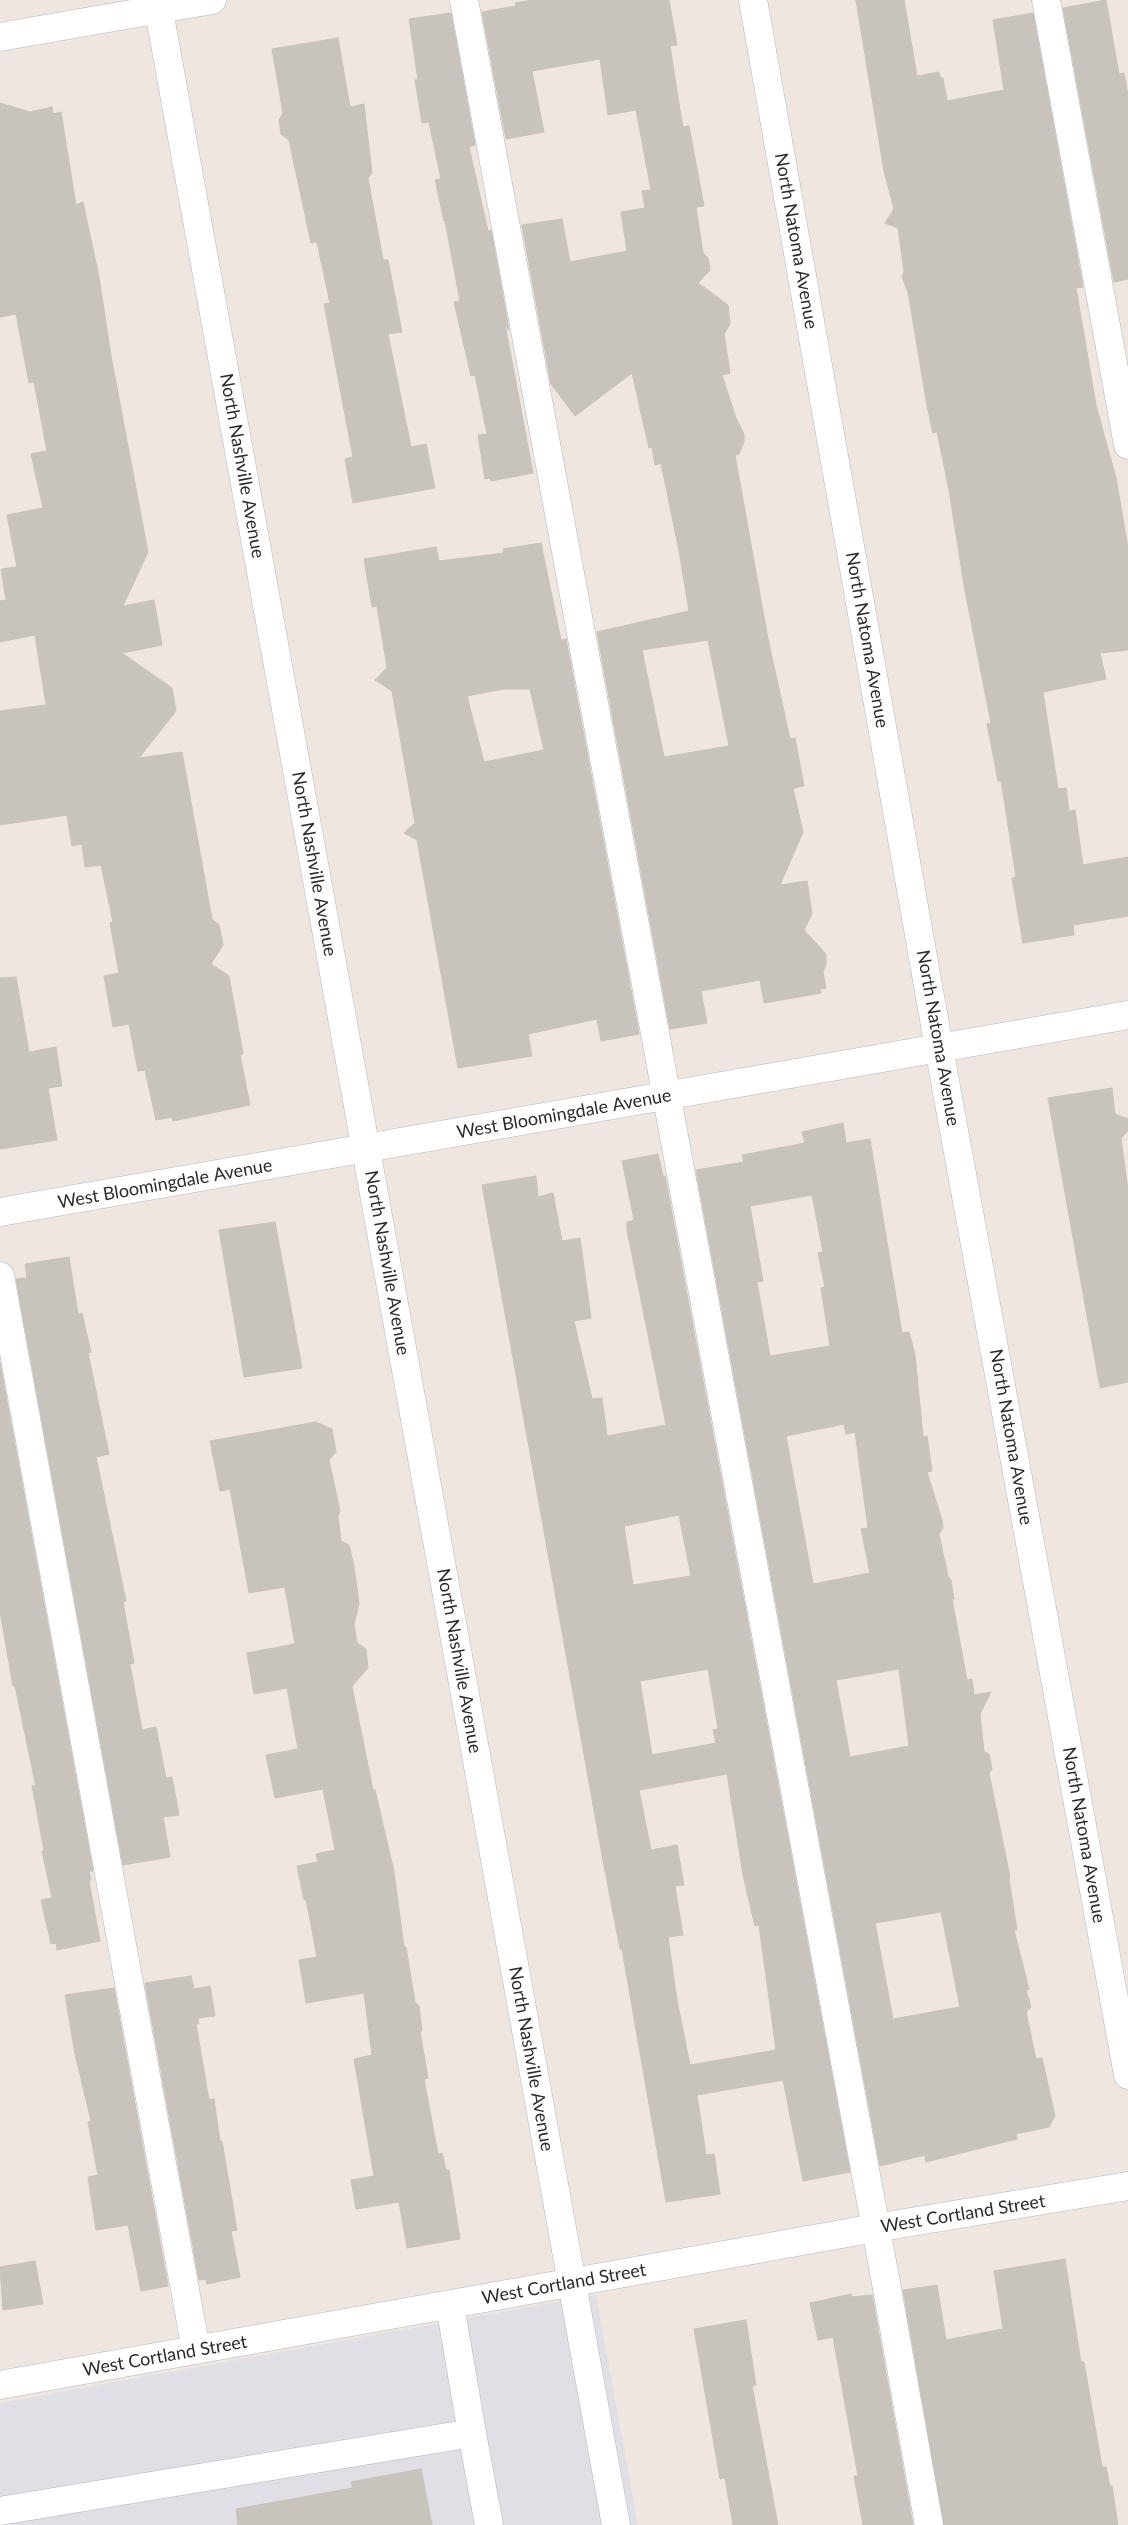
<!DOCTYPE html>
<style>
body{margin:0}
canvas{display:block;background:#eee6df}
</style>
<canvas width="1128" height="2525"></canvas>
<script>
const context = document.querySelector('canvas').getContext('2d');
context.lineJoin = 'round';
function fill(path, color) { context.fillStyle = color; context.fill(path, 'evenodd'); }
const shape = rows => new Path2D(rows.map(r => 'M' + r).join(''));
function stroke(path, color, width, dash) { context.strokeStyle = color; context.lineWidth = width; context.lineCap = dash ? 'butt' : 'round'; context.setLineDash(dash || []); context.stroke(path); }
function label(font, color, halo, rows, align = 'center') {
  context.font = font + ' Lato,sans-serif'; context.lineWidth = 4; context.setLineDash([]); context.textBaseline = 'middle'; context.strokeStyle = halo; context.fillStyle = color; for (const [text, x, y, turn = 0] of rows) {
    context.save(); context.translate(x, y); context.rotate((+turn || 0) * Math.PI / 180); context.textAlign = isNaN(turn) ? turn : align; if (halo) context.strokeText(text, 0, 0); context.fillText(text, 0, 0); context.restore();
  }
}
fill(shape([
 [596,2295,638,2525,0,2525,0,2403]
]), '#e0dfe6');
const building = shape([
 [533,0,669,0,677,45,670,46,680,110,683,127,689,126,704,206,696,207,703,253,708,258,710,270,698,283,728,305,730,324,724,334,730,373,722,375,736,418,744,434,744,442,739,454,735,455,768,639,790,739,795,738,804,786,793,788,803,832,780,885,807,881,812,914,804,930,826,954,826,964,823,972,826,988,820,989,821,993,764,1003,760,980,701,991,707,1023,670,1029,597,632,689,611,679,551,661,463,655,465,652,447,649,448,632,373,575,416,551,384,522,225,562,219,570,262,627,251,621,212,645,208,642,191,651,190,636,110,608,115,600,59,532,71,544,132,506,139,482,12,516,6,515,3,533,0],
 [708,640,729,746,664,757,642,650,708,640],
 [856,0,904,0,917,76,939,72,940,78,943,78,947,101,1004,90,993,20,1033,13,1083,287,1076,288,1096,405,1116,478,1128,548,1128,650,1100,653,1106,679,1043,692,1058,789,1066,788,1069,811,1075,810,1083,865,1128,857,1128,916,1073,925,1074,935,1023,943,1012,878,1016,877,1001,780,998,781,987,724,991,723,965,591,949,490,937,432,933,433,927,406,908,292,902,277,904,271,898,228,885,223,894,209,884,171,856,0],
 [1106,0,1119,74,1124,73,1128,94,1128,279,1114,282,1063,8,1106,0],
 [451,13,475,145,469,147,488,231,491,230,509,330,505,324,533,473,491,481,490,478,485,479,478,435,487,434,475,375,471,376,454,302,460,301,445,221,444,221,435,180,441,179,429,122,422,123,415,80,418,80,409,19,451,13],
 [338,38,350,107,364,104,372,173,368,178,383,260,388,260,402,332,388,334,411,447,426,444,435,488,353,503,345,459,353,457,324,304,330,303,317,242,311,243,289,140,281,134,279,120,283,113,272,49,338,38],
 [0,103,30,112,52,107,53,114,61,112,76,205,83,202,99,277,111,356,148,552,123,606,154,600,162,645,122,653,172,688,176,711,139,758,182,752,212,919,219,925,223,945,211,964,229,976,243,1054,240,1055,250,1105,173,1121,172,1117,156,1120,145,1070,138,1071,129,1024,113,1027,104,976,119,973,110,923,113,922,101,865,85,867,82,844,72,846,67,815,0,825,0,711,46,705,35,635,0,642,0,601,6,600,1,569,17,567,7,515,43,508,31,454,47,451,34,382,29,383,16,314,0,317,0,103],
 [541,543,561,640,566,639,639,1034,601,1041,597,1019,528,1034,532,1056,458,1068,417,840,404,833,415,823,392,691,375,680,387,668,377,606,372,607,364,559,436,547,439,561,504,553,503,549,541,543],
 [503,689,530,689,544,750,484,762,467,696,503,689],
 [16,977,29,1052,56,1047,62,1086,48,1088,57,1140,0,1149,0,978,16,977],
 [1112,1088,1115,1114,1128,1119,1128,1131,1121,1138,1128,1191,1128,1382,1100,1388,1048,1098,1112,1088],
 [843,1123,846,1143,870,1139,902,1333,909,1332,915,1355,923,1437,927,1436,932,1471,927,1472,942,1520,943,1528,939,1534,948,1576,951,1580,954,1599,952,1599,967,1680,972,1679,974,1695,991,1692,980,1714,984,1752,989,1754,992,1769,989,1773,1010,1877,1009,1879,1017,1930,1014,1930,1029,1989,1026,1990,1031,2007,1026,2012,1036,2059,1042,2058,1055,2116,1049,2127,1016,2134,1017,2139,926,2162,925,2155,880,2166,696,1170,744,1162,742,1155,805,1143,802,1132,843,1123],
 [812,1195,823,1252,818,1253,825,1287,821,1288,830,1346,770,1356,757,1282,763,1281,750,1206,812,1195],
 [844,1424,846,1434,855,1432,868,1528,861,1529,870,1573,813,1584,786,1436,844,1424],
 [899,1669,909,1746,850,1757,836,1680,899,1669],
 [941,1912,960,2007,893,2019,875,1923,941,1912],
 [658,1154,663,1176,665,1176,850,2172,803,2181,783,2080,697,2095,706,2155,714,2154,720,2194,666,2202,622,1949,620,1949,602,1855,482,1185,536,1176,538,1197,553,1193,562,1241,580,1238,591,1318,574,1321,592,1399,602,1398,607,1436,666,1425,627,1230,627,1222,634,1220,622,1161,658,1154],
 [679,1515,691,1576,633,1585,624,1526,679,1515],
 [708,1669,718,1729,713,1730,716,1743,652,1755,640,1681,708,1669],
 [727,1774,743,1875,755,1926,759,1925,776,2050,690,2065,677,2000,668,1937,683,1935,675,1886,684,1885,677,1845,651,1850,639,1790,727,1774],
 [275,1222,302,1368,244,1377,219,1230,275,1222],
 [69,1257,78,1314,82,1313,91,1352,88,1353,109,1454,96,1457,126,1601,123,1602,134,1663,130,1664,142,1730,156,1727,166,1778,172,1777,179,1815,163,1817,170,1857,123,1865,16,1279,27,1278,25,1264,69,1257],
 [0,1363,93,1871,89,1871,91,1880,89,1881,100,1941,57,1950,56,1943,51,1944,41,1900,52,1898,42,1851,44,1851,32,1785,36,1787,15,1686,13,1686,0,1611,0,1363],
 [316,1422,332,1429,336,1452,329,1460,340,1511,338,1516,341,1541,349,1545,354,1566,359,1604,354,1624,357,1643,366,1649,368,1668,352,1686,373,1790,375,1790,394,1872,404,1947,406,1947,415,2002,419,2006,422,2031,420,2031,428,2078,424,2079,438,2154,442,2153,446,2170,449,2170,460,2239,407,2248,399,2202,356,2209,351,2180,374,2176,354,2059,372,2055,364,1993,306,2003,299,1960,317,1957,306,1899,304,1900,297,1866,318,1862,316,1854,335,1850,323,1789,275,1798,266,1755,298,1749,287,1688,254,1694,247,1653,295,1644,285,1587,249,1593,230,1489,220,1491,210,1441,316,1422],
 [191,1976,194,1989,210,1986,215,2016,198,2018,199,2024,196,2024,209,2100,214,2099,220,2141,222,2141,237,2230,231,2231,240,2277,207,2284,206,2279,199,2280,145,1983,191,1976],
 [114,1988,168,2286,141,2291,128,2225,96,2230,88,2177,98,2175,88,2122,91,2121,75,2054,65,1995,114,1988],
 [1065,2259,1076,2331,1081,2362,1084,2362,1102,2467,1106,2467,1110,2487,1112,2486,1118,2525,944,2525,903,2290,937,2285,946,2340,1003,2329,994,2271,1065,2259],
 [35,2261,43,2304,3,2310,0,2267,35,2261],
 [851,2294,852,2297,872,2295,913,2525,863,2525,854,2476,858,2476,833,2337,818,2340,810,2303,851,2294],
 [746,2320,756,2385,752,2386,778,2525,733,2525,725,2478,720,2479,694,2329,746,2320],
 [421,2469,432,2525,238,2525,236,2509,353,2488,351,2482,421,2469]
]);
fill(building, '#c9c3be');
stroke(building, '#c9c1b8', 1);
const minor = shape([
 [157,0,616,2525],
 [464,0,886,2283,929,2525],
 [753,0,948,1098,1128,2075],
 [1046,0,1128,445],
 [0,37,212,0],
 [0,1212,1128,1015],
 [0,1276,196,2350],
 [0,2385,875,2228,1128,2186],
 [472,2433,489,2525],
 [0,2511,472,2433,450,2305]
]);
stroke(minor, '#b2b6bf', 29);
stroke(minor, '#fff', 28);
label('18px', '#2c2c2c', '#fff', [
 ["North Natoma Avenue",796,241,80],
 ["North Nashville Avenue",242,466,80],
 ["North Natoma Avenue",867,640,80],
 ["North Nashville Avenue",314,864,80],
 ["North Natoma Avenue",938,1038,80],
 ["West Bloomingdale Avenue",564,1114,-10],
 ["West Bloomingdale Avenue",165,1184,-10],
 ["North Nashville Avenue",387,1263,80],
 ["North Natoma Avenue",1011,1437,80],
 ["North Nashville Avenue",459,1661,80],
 ["North Natoma Avenue",1084,1835,80],
 ["North Nashville Avenue",531,2059,80],
 ["West Cortland Street",963,2214,-9],
 ["West Cortland Street",564,2284,-10],
 ["West Cortland Street",165,2356,-10]
]);
</script>
